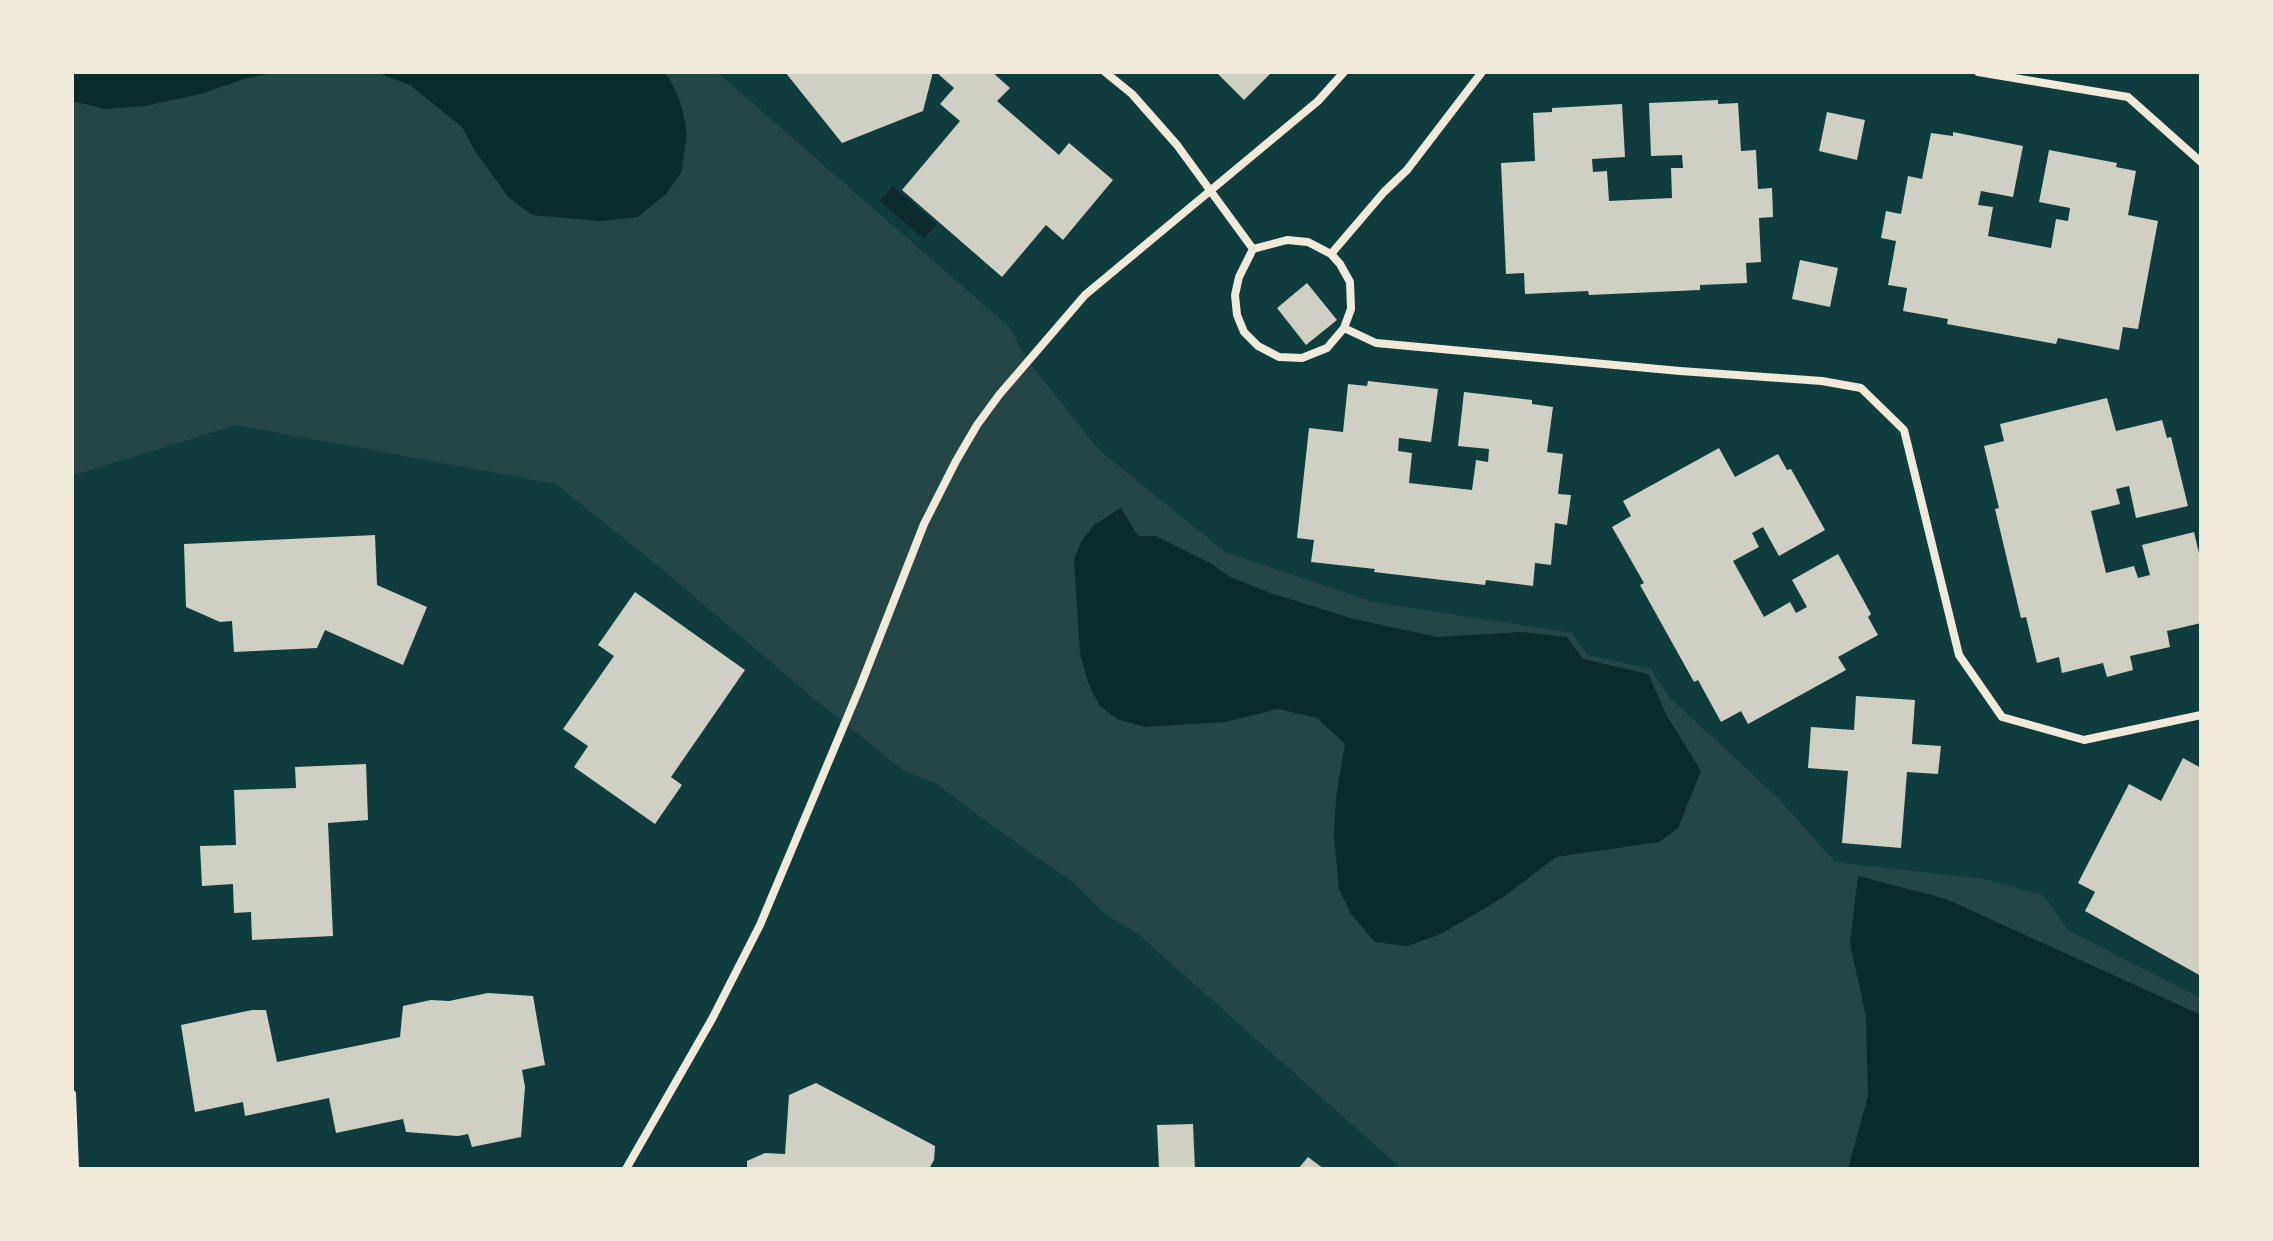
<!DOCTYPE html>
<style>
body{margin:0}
#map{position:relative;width:2273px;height:1241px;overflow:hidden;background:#0f3d3e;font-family:"Playfair Display",serif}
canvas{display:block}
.frame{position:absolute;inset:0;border:74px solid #f1e9da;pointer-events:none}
</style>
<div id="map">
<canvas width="2273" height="1241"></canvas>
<div class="frame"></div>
</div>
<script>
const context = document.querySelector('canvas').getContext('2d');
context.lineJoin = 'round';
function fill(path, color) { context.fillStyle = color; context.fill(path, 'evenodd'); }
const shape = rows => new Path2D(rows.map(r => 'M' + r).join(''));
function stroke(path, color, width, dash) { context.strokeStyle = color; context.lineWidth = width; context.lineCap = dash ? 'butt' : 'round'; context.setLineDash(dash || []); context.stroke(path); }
fill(shape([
 [72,72,717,72,1009,327,1028,361,1099,450,1225,552,1373,602,1572,633,1587,655,1651,669,1670,698,1779,799,1835,862,1983,879,2043,895,2069,931,2201,998,2201,1169,1402,1169,1137,933,1105,914,1074,883,994,827,937,784,904,771,812,697,656,564,556,484,236,425,72,476]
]), '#244646');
fill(shape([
 [72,72,276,72,244,79,204,93,145,106,105,109,72,101],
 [375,72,662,72,669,78,679,98,683,113,687,134,681,173,666,194,638,217,600,221,532,215,509,198,473,148,462,127,410,85],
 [893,186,937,224,924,239,880,201],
 [1121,508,1138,536,1156,536,1210,563,1230,577,1273,594,1354,619,1437,637,1521,632,1567,637,1583,659,1648,674,1667,716,1701,771,1678,828,1659,842,1556,857,1502,898,1441,934,1407,946,1375,942,1351,914,1339,889,1334,837,1336,798,1345,744,1317,718,1278,709,1225,722,1145,727,1117,719,1099,705,1088,683,1080,653,1074,560,1081,542,1094,525],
 [1858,876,1946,899,2201,1015,2201,1169,1848,1169,1868,1096,1866,1017,1850,943]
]), '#0a2a2b');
fill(shape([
 [785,72,933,72,923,111,842,143],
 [936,72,992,72,1010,88,997,101,1059,155,1069,143,1113,180,1063,240,1046,225,1002,277,902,190,960,121,940,104,954,88],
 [1216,72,1272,72,1244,100],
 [1718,100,1718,104,1738,103,1741,151,1756,150,1758,189,1772,188,1773,217,1759,218,1761,262,1746,263,1747,283,1700,285,1700,290,1589,295,1588,291,1525,294,1524,273,1506,274,1501,163,1535,161,1533,113,1552,112,1552,108,1622,104,1625,157,1592,159,1593,172,1607,171,1609,201,1672,198,1671,168,1683,168,1682,155,1651,156,1649,103],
 [1827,112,1865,120,1857,160,1819,151],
 [1953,132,2023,146,2013,197,1981,191,1978,205,1993,207,1988,236,2051,248,2056,219,2068,221,2070,208,2039,202,2049,150,2117,163,2116,167,2136,171,2128,215,2158,221,2138,329,2123,327,2119,350,2058,338,2056,344,1947,324,1948,319,1903,311,1907,288,1888,285,1896,241,1881,238,1886,211,1901,214,1908,176,1922,179,1931,133,1953,136],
 [1800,260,1838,268,1830,307,1792,299],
 [1307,283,1337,320,1306,345,1277,308],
 [1368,381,1438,389,1431,442,1399,438,1398,451,1412,453,1409,483,1472,490,1476,460,1488,462,1489,449,1458,446,1464,392,1532,400,1532,404,1553,407,1547,452,1563,454,1558,494,1571,495,1567,525,1555,523,1551,565,1535,563,1533,586,1486,580,1485,585,1374,572,1375,569,1311,562,1314,540,1297,538,1309,428,1343,432,1348,384,1367,386],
 [2107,398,2116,431,2162,420,2167,438,2171,437,2188,506,2136,518,2129,486,2116,489,2120,504,2091,511,2106,573,2134,566,2138,578,2150,575,2142,545,2194,532,2201,562,2201,623,2167,631,2170,647,2130,656,2133,670,2107,677,2103,663,2062,673,2059,657,2037,663,2026,617,2021,618,1995,509,1999,508,1984,446,2004,441,2000,424],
 [1719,448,1735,477,1778,454,1787,470,1791,469,1825,530,1779,556,1763,527,1752,533,1759,547,1733,561,1764,617,1790,602,1796,613,1807,607,1792,580,1838,554,1871,614,1868,617,1878,635,1838,657,1846,670,1748,724,1741,711,1721,722,1698,680,1694,682,1640,585,1644,583,1612,527,1631,516,1623,501],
 [375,535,377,585,427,607,403,665,325,630,317,648,234,652,232,621,220,622,186,607,184,544],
 [635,592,745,670,671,777,682,785,655,824,574,767,588,746,563,729,614,656,598,645],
 [1856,696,1915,700,1912,744,1941,746,1938,774,1907,772,1901,848,1842,843,1848,771,1808,768,1811,727,1854,730],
 [2183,758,2201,768,2201,976,2085,911,2095,892,2078,883,2129,784,2161,801],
 [366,764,368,820,328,823,333,936,252,940,251,912,234,913,233,884,202,886,200,846,236,845,234,790,296,788,295,767],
 [488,993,533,996,545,1065,522,1070,525,1087,521,1137,472,1147,468,1134,458,1136,406,1132,403,1119,336,1133,329,1098,245,1116,243,1102,195,1112,181,1025,252,1010,266,1010,277,1062,400,1037,403,1006,431,1000,449,1001],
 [816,1083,935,1146,934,1160,929,1169,747,1169,747,1161,765,1153,785,1154,789,1095],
 [1193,1124,1195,1169,1159,1169,1157,1125],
 [1308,1157,1324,1169,1298,1169]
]), '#cfcfc3');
stroke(shape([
 [1105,72,1132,94,1177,145,1253,249],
 [1978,72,2128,97,2201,162],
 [1287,240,1308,242,1331,254,1340,264,1350,282,1351,309,1344,328,1327,348,1302,358,1279,357,1258,346,1244,332,1237,315,1235,295,1239,277,1253,249,1287,240],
 [1331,254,1384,192,1407,170,1482,72],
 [1344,328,1376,343,1680,371,1822,381,1861,388,1904,430,1959,655,2002,717,2084,740,2201,715],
 [72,1094,75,1169],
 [626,1169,712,1019,760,925,860,687,924,524,956,461,977,425,999,395,1085,295,1318,101,1344,72]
]), '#f1e9da', 8);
</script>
